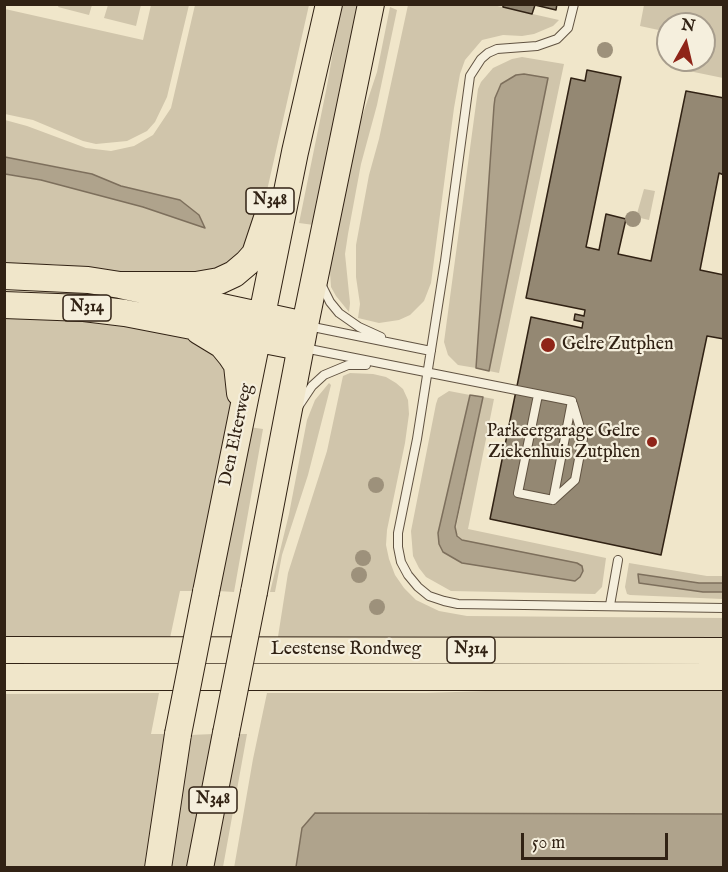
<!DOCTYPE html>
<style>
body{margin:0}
#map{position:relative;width:728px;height:872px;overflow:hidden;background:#f0e6ca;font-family:"IM FELL English",serif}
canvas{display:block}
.frame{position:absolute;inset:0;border:6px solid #312214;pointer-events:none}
.north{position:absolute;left:656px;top:12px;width:60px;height:60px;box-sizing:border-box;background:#f5efdd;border:2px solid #a79d8d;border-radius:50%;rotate:8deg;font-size:16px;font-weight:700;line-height:24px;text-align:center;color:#312214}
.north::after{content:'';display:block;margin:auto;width:21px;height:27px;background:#8f2418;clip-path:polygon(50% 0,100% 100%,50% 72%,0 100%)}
.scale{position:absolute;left:521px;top:833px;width:147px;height:27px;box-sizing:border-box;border:3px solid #312214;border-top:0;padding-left:8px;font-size:18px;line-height:21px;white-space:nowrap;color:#312214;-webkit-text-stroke:4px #f5efdd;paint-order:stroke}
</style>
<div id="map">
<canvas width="728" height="872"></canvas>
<div class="frame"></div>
<div class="north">N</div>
<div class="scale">50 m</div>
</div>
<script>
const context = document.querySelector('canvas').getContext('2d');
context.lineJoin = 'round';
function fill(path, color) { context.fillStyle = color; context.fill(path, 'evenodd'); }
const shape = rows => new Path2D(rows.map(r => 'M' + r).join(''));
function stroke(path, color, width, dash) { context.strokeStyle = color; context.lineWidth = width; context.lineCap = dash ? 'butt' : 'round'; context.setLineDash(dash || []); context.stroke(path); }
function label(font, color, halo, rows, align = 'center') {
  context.font = font + ' "IM FELL English",serif'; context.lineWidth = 4.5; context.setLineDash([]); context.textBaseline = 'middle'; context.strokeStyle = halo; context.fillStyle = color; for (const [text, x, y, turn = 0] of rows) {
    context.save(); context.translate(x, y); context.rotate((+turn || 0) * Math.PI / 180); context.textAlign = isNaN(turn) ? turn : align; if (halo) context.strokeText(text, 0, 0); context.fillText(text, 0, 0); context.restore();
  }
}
fill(shape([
 [59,5,59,4,92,5,89,15,58,7],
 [108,5,141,5,136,26,104,18],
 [151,5,189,5,167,97,155,122,147,131,127,141,96,144,83,141,33,120,5,114,5,9,143,40],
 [195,5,309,5,261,217,248,251,221,273,174,278,54,264,5,265,4,174,41,180,143,207,205,227,199,215,180,200,121,186,84,172,5,157,5,120,27,126,86,148,111,151,134,146,153,135,171,108],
 [339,5,360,5,314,225,299,223,326,91,341,7],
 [408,5,493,5,559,20,553,26,534,34,522,36,503,35,482,40,465,60,460,74,454,108,431,283,424,301,410,315,399,320,379,323,358,318,360,304,356,277,356,245,369,175,379,139],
 [644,5,723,5,723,78,689,71,691,60,704,60,704,24,668,24,668,32,640,26],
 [390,7,397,10,377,105,361,164,348,234,345,254,350,303,349,312,336,296,331,287,329,257,353,144,377,72],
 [522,57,564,64,499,373,489,371,547,78,524,74,516,75,501,84,498,90,494,106,476,368,458,365,448,355,444,342,478,89,481,82,493,68,512,59],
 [644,189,655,191,649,220,636,217],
 [5,317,68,317,186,335,223,360,231,394,229,414,194,591,180,591,170,638,5,637],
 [350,373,373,374,386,377,396,383,403,389,408,400,409,414,405,443,387,530,386,545,389,559,395,575,404,588,416,600,439,611,467,616,723,618,723,644,277,643,288,573,327,451,343,376],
 [329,383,331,385,308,475,282,555,275,592,270,592,289,514,307,420,315,400],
 [449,391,470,395,438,533,439,544,576,563,462,540,455,532,483,397,494,399,468,529,606,558,602,587,595,594,451,591,426,577,419,568,413,556,411,531,436,404,438,398],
 [249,427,263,429,234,592,218,591],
 [629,563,707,576,723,576,723,583,699,583,638,575,639,583,703,592,723,592,723,599,630,595,627,594,625,587],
 [723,683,723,814,315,813,302,828,296,867,234,868,253,759,267,693,426,693],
 [159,693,151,734,167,734,144,867,5,867,4,694],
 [213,734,189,867,167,868,190,735],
 [236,734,247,734,223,867,211,868]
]), '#d0c5ab');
const water = shape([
 [524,74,548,78,489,371,476,368,494,106,495,98,501,84,516,75,524,74],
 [5,157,92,174,121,186,180,200,199,215,205,228,143,207,41,180,5,174,5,157],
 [470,395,483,397,455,527,457,536,462,540,577,563,582,566,583,571,580,577,575,581,462,563,443,552,439,544,438,533,470,395],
 [638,574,699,583,723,583,723,592,703,592,639,583,638,574],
 [315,813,723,814,723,867,296,867,302,828,315,813]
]);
fill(water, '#afa38c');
stroke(water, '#7d6f5c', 1.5);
const building = shape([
 [503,4,557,4,556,10,535,5,532,14,503,7,503,4],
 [587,70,621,77,586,247,599,250,606,214,626,219,618,254,651,261,686,91,724,98,724,175,719,173,700,270,724,275,724,339,707,336,661,555,490,519,531,317,582,328,583,322,574,320,575,314,584,316,585,310,526,298,571,78,585,81,587,70]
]);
fill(building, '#948873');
stroke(building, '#312214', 1.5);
const service = shape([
 [574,4,568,28,557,39,537,46,497,49,488,53,481,59,470,76,445,261,417,439,398,533,398,547,401,562,408,575,418,587,429,596,444,601,458,604,724,608],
 [321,284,330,302,339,313,359,327,381,337],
 [308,326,431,351],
 [304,348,572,401,553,500,518,493,538,395],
 [298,407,312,386,324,375,348,365,366,365],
 [553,500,575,480,583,438,573,404],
 [610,605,618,560]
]);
const primary = shape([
 [4,276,88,280,120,285,305,325],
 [120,285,196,285,219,281,234,274,247,263,255,254,267,218],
 [4,305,84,308,125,313,300,347],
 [199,331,222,345,231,356,237,365,240,393],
 [206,592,295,152,329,4],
 [254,592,305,325,371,4],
 [4,650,724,651],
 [4,677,724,677],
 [158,868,178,734],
 [200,868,226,733]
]);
stroke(service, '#615342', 10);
stroke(primary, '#312214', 28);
stroke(service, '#f5efdd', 8);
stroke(primary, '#f0e6ca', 26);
const primaryBridge = shape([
 [226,733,254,592],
 [178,734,206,592]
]);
stroke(primaryBridge, '#312214', 28, []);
stroke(primaryBridge, '#f0e6ca', 26);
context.fillStyle = '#9d917b';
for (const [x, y] of [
 [605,50],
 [633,219],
 [376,485],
 [363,558],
 [359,575],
 [377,607]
]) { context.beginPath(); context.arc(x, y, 8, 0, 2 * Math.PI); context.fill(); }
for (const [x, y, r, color] of [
 [548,345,8,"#8f2418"],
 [652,442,6,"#8f2418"]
]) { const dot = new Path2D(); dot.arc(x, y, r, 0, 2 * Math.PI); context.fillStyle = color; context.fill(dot); stroke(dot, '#f5efdd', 2); }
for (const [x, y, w] of [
 [270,201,48],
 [87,308,48],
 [471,650,48],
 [213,800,48]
]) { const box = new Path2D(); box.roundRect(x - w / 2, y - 13, w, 26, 4.5); context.fillStyle = '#f5efdd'; context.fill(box); stroke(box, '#312214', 1.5); }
label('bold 16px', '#312214', null, [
 ["N348",270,201],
 ["N314",87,308],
 ["N314",471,650],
 ["N348",213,800]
]);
label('18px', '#312214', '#f5efdd', [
 ["Gelre Zutphen",562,345],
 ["Parkeergarage Gelre",640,432,"right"],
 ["Ziekenhuis Zutphen",640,453,"right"]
], 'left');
label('18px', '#312214', '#f5efdd', [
 ["Den Elterweg",237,435,-78],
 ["Leestense Rondweg",346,650]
]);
</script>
